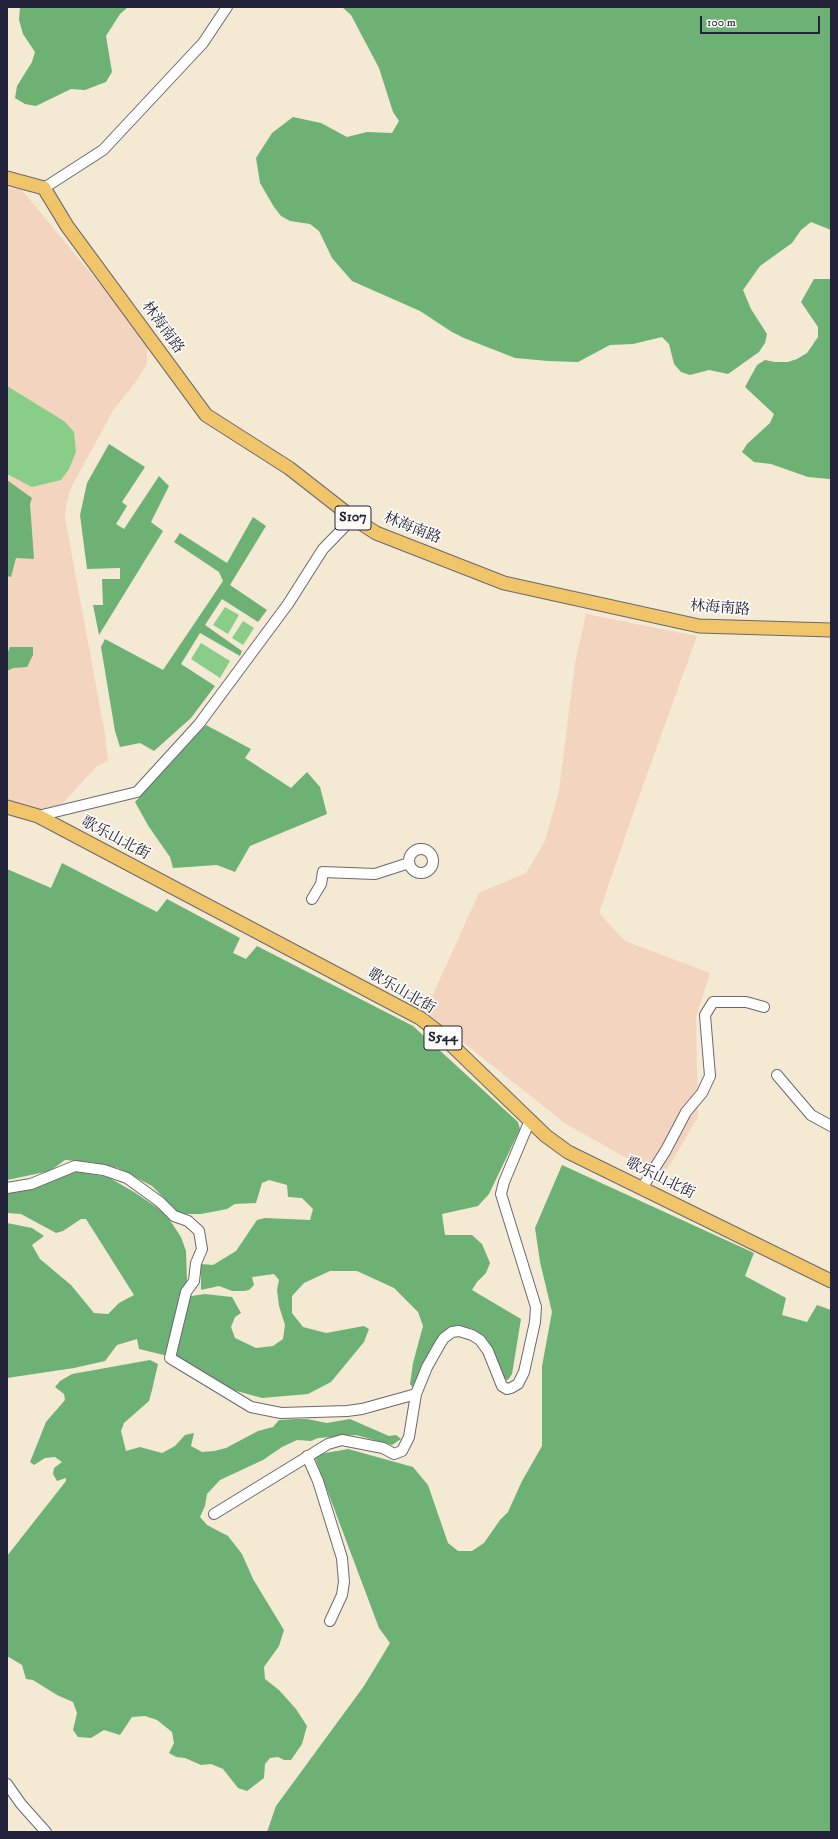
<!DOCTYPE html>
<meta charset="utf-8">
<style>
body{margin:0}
#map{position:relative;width:838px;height:1839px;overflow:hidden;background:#f4e9d3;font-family:"IM FELL DW Pica",serif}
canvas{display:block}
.frame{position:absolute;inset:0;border:8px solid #22223b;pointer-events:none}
.scale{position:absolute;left:700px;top:16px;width:120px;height:18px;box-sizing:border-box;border:2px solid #22223b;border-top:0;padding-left:5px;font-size:12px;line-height:14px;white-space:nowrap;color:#22223b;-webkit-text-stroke:3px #fdfcf7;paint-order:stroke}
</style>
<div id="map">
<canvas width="838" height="1839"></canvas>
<div class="frame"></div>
<div class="scale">100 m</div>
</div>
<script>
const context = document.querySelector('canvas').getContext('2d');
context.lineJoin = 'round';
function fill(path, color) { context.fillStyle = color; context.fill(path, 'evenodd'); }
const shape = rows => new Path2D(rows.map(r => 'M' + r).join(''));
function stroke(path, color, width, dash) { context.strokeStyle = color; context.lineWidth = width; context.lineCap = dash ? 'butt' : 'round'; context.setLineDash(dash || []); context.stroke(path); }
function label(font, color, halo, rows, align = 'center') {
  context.font = font + ' "IM FELL DW Pica","Noto Serif SC",serif'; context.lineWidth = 3.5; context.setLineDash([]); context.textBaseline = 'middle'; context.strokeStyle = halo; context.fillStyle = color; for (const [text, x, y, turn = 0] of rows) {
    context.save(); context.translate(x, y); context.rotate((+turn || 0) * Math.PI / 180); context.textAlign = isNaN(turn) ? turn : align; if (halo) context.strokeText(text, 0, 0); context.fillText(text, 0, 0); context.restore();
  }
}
fill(shape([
 [7,188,21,189,147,341,147,363,138,379,112,412,71,488,66,505,65,518,105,734,108,761,97,766,58,808,28,810,7,801],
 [586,614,697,636,638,799,599,913,625,941,710,973,696,1017,698,1117,662,1178,566,1124,425,1012,479,893,526,873,545,841,559,791,575,663]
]), '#f3d4bf');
fill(shape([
 [7,386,64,421,74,432,76,452,69,469,61,480,32,487,7,474],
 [225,607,239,615,228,634,213,625],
 [243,621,254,628,243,645,232,638],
 [201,643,230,661,220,678,191,659]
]), '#88ce89');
fill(shape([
 [20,7,128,7,120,14,106,36,112,72,106,82,85,90,71,89,36,106,25,104,15,98,17,86,32,62,35,52,23,34,19,20],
 [342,7,831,7,831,230,811,222,801,230,792,243,760,266,743,290,751,309,767,334,765,343,759,352,728,374,709,370,690,375,681,372,674,364,669,344,662,337,633,344,610,345,578,362,548,361,515,358,464,338,452,332,420,311,352,281,332,258,319,231,310,224,290,221,281,216,274,207,260,183,256,158,272,133,293,117,321,123,347,137,367,132,392,133,399,121,393,112,379,68,351,15],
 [814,279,831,279,831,479,829,479,808,477,771,464,754,462,742,452,747,444,770,423,774,414,745,387,757,365,765,360,775,362,788,362,797,359,807,353,818,337,818,327,801,302],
 [109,444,145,467,122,502,127,506,116,524,124,529,159,476,169,486,151,522,163,531,99,635,93,605,103,605,102,579,120,579,120,568,87,569,80,515,87,483],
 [7,480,32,498,30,504,34,559,16,558,11,577,7,576],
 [253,517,266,526,230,585,267,610,258,622,222,599,205,625,242,651,240,656,200,633,181,664,215,686,191,718,154,751,140,743,120,747,115,731,101,647,105,639,163,670,223,581,219,572,174,542,180,533,227,563],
 [10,647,33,647,33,655,27,667,13,668,7,671,7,654],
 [206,725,251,749,245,758,291,788,307,772,320,787,327,814,250,846,235,872,217,865,173,868,170,857,149,827,135,802],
 [62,863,157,912,167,899,240,938,233,953,246,959,257,946,413,1026,518,1122,520,1129,489,1194,478,1206,442,1214,445,1235,472,1235,482,1244,490,1263,486,1273,477,1282,472,1290,521,1319,512,1374,508,1380,504,1379,490,1344,473,1329,457,1325,443,1332,430,1352,419,1385,414,1389,410,1384,413,1363,423,1326,418,1312,394,1288,357,1271,330,1271,304,1283,292,1296,292,1313,303,1327,326,1333,364,1326,369,1329,364,1342,331,1382,308,1394,262,1398,233,1390,200,1371,172,1357,139,1349,137,1339,117,1345,105,1361,74,1368,7,1378,7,1223,32,1228,44,1236,32,1245,40,1259,71,1285,94,1313,108,1314,119,1303,134,1295,86,1219,81,1219,63,1231,56,1233,21,1214,7,1213,7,1191,24,1188,33,1189,73,1171,108,1177,134,1192,165,1213,181,1237,186,1251,187,1281,178,1298,205,1294,232,1297,241,1313,235,1317,231,1327,235,1338,256,1348,273,1346,283,1339,285,1325,279,1306,277,1290,279,1280,274,1274,252,1277,254,1285,249,1290,244,1291,232,1291,219,1286,201,1290,201,1264,213,1265,236,1251,257,1220,265,1218,310,1220,313,1209,302,1198,288,1197,287,1185,269,1180,262,1183,256,1203,235,1204,227,1209,201,1214,180,1214,152,1186,118,1168,91,1162,65,1160,50,1171,7,1180,7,869,51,888],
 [562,1165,754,1253,745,1276,786,1298,782,1315,807,1322,817,1305,831,1310,831,1832,267,1832,276,1806,364,1686,390,1643,379,1628,314,1455,348,1449,413,1467,428,1485,448,1543,458,1551,472,1551,484,1543,500,1520,508,1512,522,1481,542,1446,542,1366,552,1312,540,1262,535,1228],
 [150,1360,158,1364,152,1390,149,1401,124,1423,121,1431,126,1451,140,1447,162,1453,175,1446,185,1435,194,1433,191,1446,202,1452,214,1451,226,1448,258,1431,273,1427,279,1420,296,1419,307,1419,327,1423,350,1419,389,1436,396,1435,401,1439,392,1445,356,1435,318,1438,311,1441,297,1440,282,1447,263,1460,220,1480,207,1494,205,1506,200,1517,207,1525,228,1536,242,1554,253,1579,284,1630,279,1646,264,1667,265,1679,279,1690,296,1709,307,1726,302,1744,291,1760,284,1760,278,1757,270,1758,265,1764,264,1778,247,1791,238,1788,223,1769,211,1764,201,1765,185,1758,176,1757,169,1753,174,1743,172,1732,157,1720,145,1716,132,1717,120,1735,104,1730,91,1738,78,1737,73,1730,77,1713,73,1702,57,1695,33,1680,26,1679,22,1665,7,1656,7,1556,66,1481,66,1478,57,1481,53,1474,54,1468,62,1462,55,1457,45,1458,34,1465,30,1462,46,1422,65,1400,64,1394,55,1387,60,1381,72,1374]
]), '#6eb175');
const minor = shape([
 [44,188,103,150,203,43,227,7],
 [38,816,137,792,199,724,288,604,323,549,353,518],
 '409 861a12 12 0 1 1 24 0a12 12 0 1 1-24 0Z',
 [312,899,321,884,323,872,375,874,409,863],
 [777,1075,811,1115,831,1126],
 [7,1188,31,1184,75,1166,104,1170,127,1178,160,1202,174,1216,188,1221,199,1231,202,1249,196,1263,194,1281,186,1292,170,1358,251,1407,281,1413,347,1411,362,1409,416,1394,427,1367,440,1344,444,1338,452,1332,459,1331,472,1335,480,1340,488,1351,502,1386,507,1389,511,1388,518,1384,524,1372,535,1322,536,1307,501,1194,504,1182,530,1120],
 [642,1188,666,1150,686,1112,702,1093,710,1076,705,1015,713,1002,746,1002,764,1007],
 [307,1456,318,1481,342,1558,344,1582,342,1595,330,1621],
 [214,1514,328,1444,342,1440,383,1448,394,1454,402,1451,409,1437,416,1394],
 [7,1784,21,1804,46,1832]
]);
const major = shape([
 [7,178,44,188,67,226,206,415,289,468,353,518,376,533,504,583,699,626,831,630],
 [7,807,38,816,420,1018,437,1031,546,1136,568,1152,831,1281]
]);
stroke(minor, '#6c6870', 12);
stroke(major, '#6c6870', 15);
stroke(minor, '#fff', 10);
stroke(major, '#f0c469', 13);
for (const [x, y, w] of [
 [353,518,36],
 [443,1038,38]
]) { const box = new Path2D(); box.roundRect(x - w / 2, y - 12, w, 24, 3); context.fillStyle = '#fdfcf7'; context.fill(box); stroke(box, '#22223b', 1); }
label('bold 14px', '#22223b', null, [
 ["S107",353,518],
 ["S544",443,1038]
]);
label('15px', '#22223b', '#fdfcf7', [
 ["林海南路",162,328,54],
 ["林海南路",412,529,22],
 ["林海南路",720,609,4],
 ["歌乐山北街",115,839,28],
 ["歌乐山北街",401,992,30],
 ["歌乐山北街",660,1179,26]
]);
</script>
